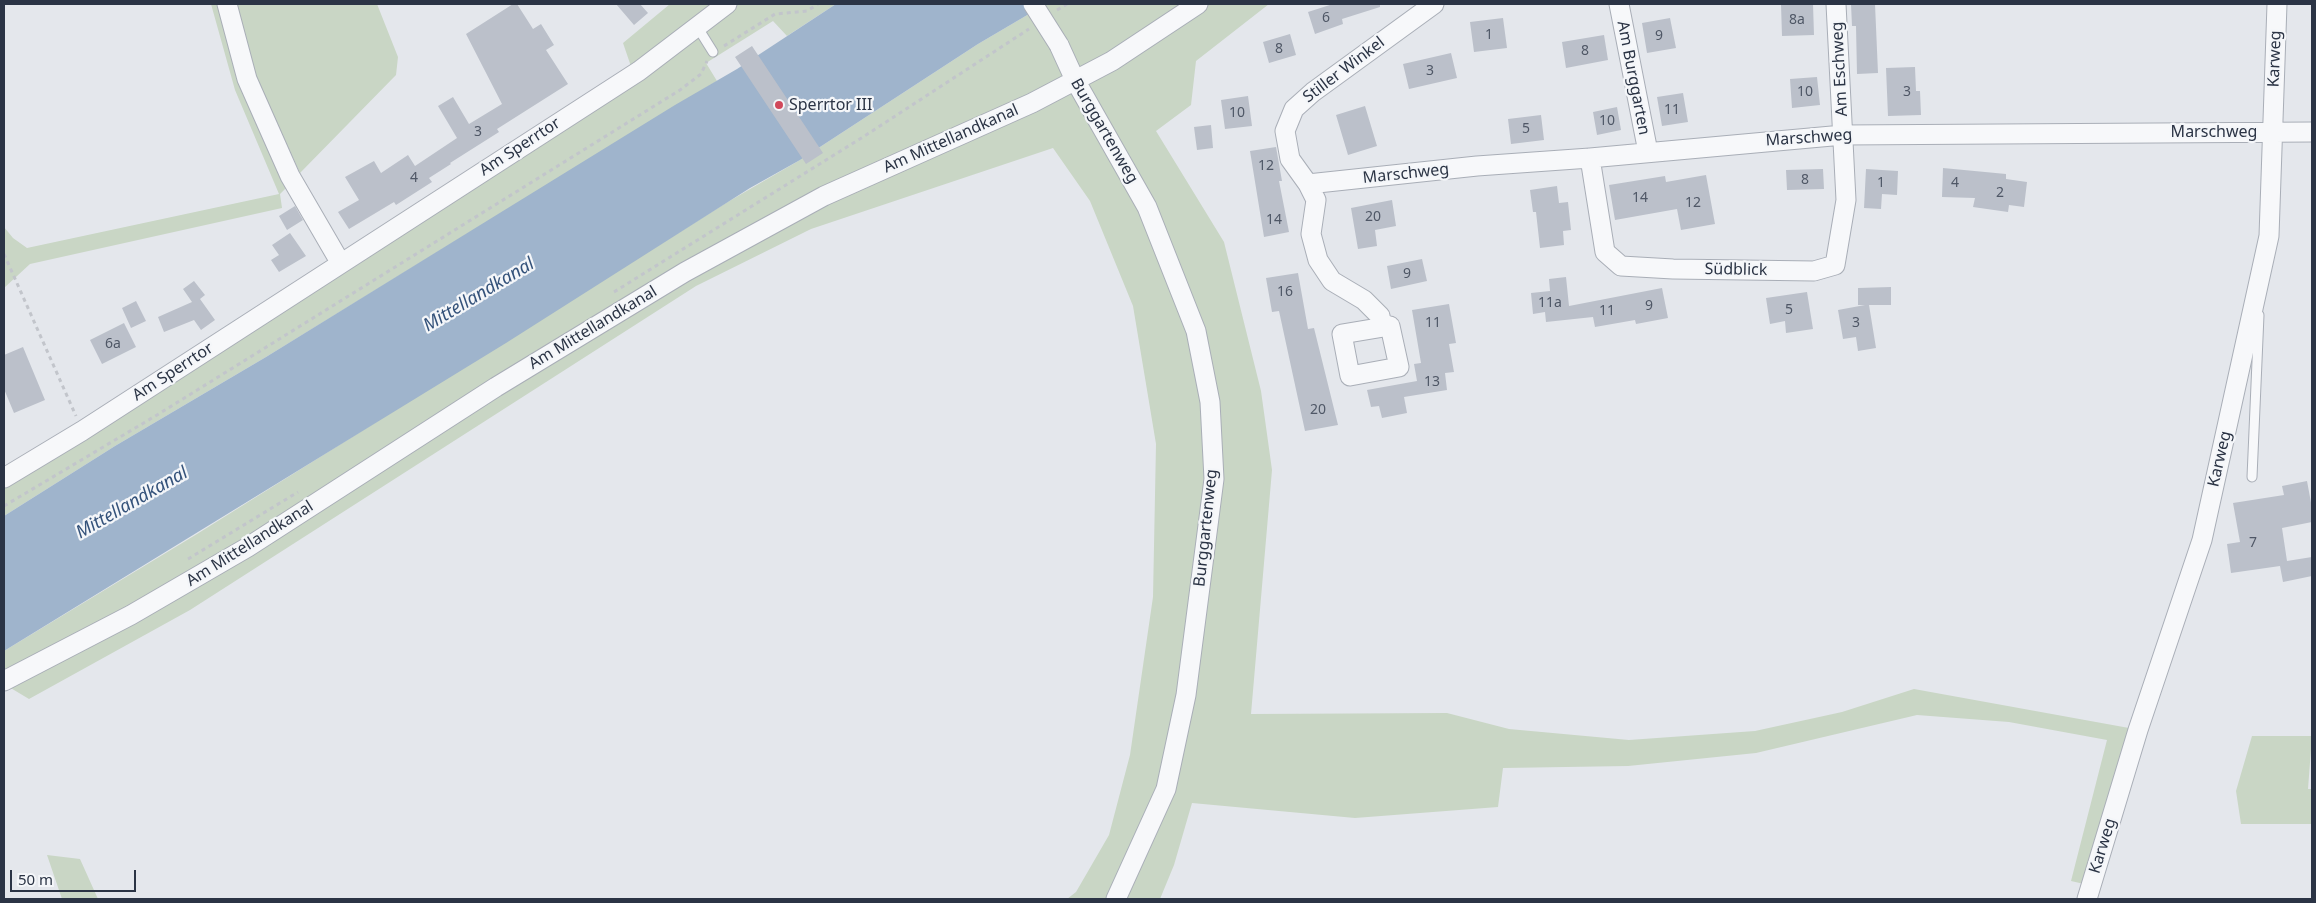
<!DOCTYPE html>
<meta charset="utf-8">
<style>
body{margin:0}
#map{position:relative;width:2316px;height:903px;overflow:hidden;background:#e4e7ec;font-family:"Noto Sans",sans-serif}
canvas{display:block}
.frame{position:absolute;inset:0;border:5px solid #2b3445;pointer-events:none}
.scale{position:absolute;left:10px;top:870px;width:126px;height:22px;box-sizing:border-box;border:2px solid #2b3445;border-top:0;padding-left:6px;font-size:15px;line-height:18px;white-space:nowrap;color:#2b3445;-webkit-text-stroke:4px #f4f6f9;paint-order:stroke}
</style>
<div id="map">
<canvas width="2316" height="903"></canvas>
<div class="frame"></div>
<div class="scale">50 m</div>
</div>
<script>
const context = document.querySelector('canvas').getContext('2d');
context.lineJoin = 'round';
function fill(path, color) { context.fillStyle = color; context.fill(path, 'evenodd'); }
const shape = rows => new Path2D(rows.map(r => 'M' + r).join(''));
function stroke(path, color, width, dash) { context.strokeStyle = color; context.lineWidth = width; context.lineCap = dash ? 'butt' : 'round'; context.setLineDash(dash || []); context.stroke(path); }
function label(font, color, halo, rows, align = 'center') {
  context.font = font + ' "Noto Sans",sans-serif'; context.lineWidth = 4.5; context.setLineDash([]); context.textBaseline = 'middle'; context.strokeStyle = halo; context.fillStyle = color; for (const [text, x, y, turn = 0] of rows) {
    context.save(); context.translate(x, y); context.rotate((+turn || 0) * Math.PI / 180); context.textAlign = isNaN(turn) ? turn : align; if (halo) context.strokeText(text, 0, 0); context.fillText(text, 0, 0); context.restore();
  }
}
fill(shape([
 [211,4,225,4,290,184,280,194,282,208,30,264,4,288,4,227,13,238,27,248,279,194,235,90],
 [237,4,377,4,398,57,396,75,300,173,256,77],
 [670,4,836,4,787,36,773,21,706,63,717,81,266,357,115,446,4,516,4,487,636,81,623,43],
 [1046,4,1269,4,1196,61,1191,105,1156,131,1224,242,1261,391,1272,470,1251,714,1447,713,1509,729,1629,740,1755,731,1842,712,1914,689,2129,728,2084,884,2071,881,2107,740,2009,722,1917,715,1756,753,1628,766,1503,768,1498,807,1355,818,1192,803,1174,865,1160,899,1067,899,1076,892,1109,835,1130,755,1153,597,1156,444,1133,306,1090,201,1053,148,811,229,696,286,190,610,29,699,4,684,4,651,197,534,726,203,800,160,978,44],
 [2252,736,2312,736,2308,789,2312,789,2312,824,2241,824,2236,791],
 [47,855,80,859,98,899,62,899]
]), '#c9d6c5');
fill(shape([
 [836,4,1046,4,978,44,800,160,750,188,506,343,4,651,4,516,115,446,266,357,675,105,737,69]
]), '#9fb4cc');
fill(shape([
 [513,4,517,4,533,29,541,24,554,45,546,50,568,84,497,129,499,132,450,163,451,164,429,178,432,182,396,205,394,202,349,229,338,212,359,200,345,177,374,161,381,173,408,155,415,166,457,138,438,106,453,97,469,124,502,104,466,34],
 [616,4,640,4,648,13,634,25],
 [1333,4,1380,4,1380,7,1342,19,1343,24,1315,34,1308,12],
 [1781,4,1813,4,1814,35,1782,36],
 [1851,4,1875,4,1878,73,1857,74,1856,26,1852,26],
 [1503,18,1507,48,1474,52,1470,22],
 [1670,18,1676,48,1647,53,1642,23],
 [1290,34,1296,55,1269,63,1263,42],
 [1604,35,1608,60,1566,68,1562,42],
 [752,46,823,153,806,164,735,57],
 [1451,53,1457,78,1409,89,1403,64],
 [1915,67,1916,91,1920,91,1921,115,1888,116,1886,68],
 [1817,77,1820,105,1792,108,1790,79],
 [1683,93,1688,122,1662,126,1657,97],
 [1248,96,1252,126,1225,129,1221,100],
 [1365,106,1377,146,1348,155,1336,115],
 [1617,107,1621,130,1597,135,1593,112],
 [1541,115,1544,140,1511,144,1508,119],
 [1211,125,1213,148,1197,150,1194,127],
 [1276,147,1282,181,1279,181,1289,232,1264,237,1250,151],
 [1943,168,2006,174,2006,179,2027,182,2024,207,2009,205,2008,212,1973,207,1975,198,1942,197],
 [1823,169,1824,189,1787,190,1786,170],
 [1866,169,1898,171,1897,195,1882,194,1881,209,1864,208],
 [1706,175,1715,224,1681,230,1677,209,1615,220,1609,185,1665,176,1666,182],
 [1557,186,1559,203,1568,202,1571,230,1563,231,1564,245,1540,248,1536,212,1533,212,1530,190],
 [1392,200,1396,226,1375,230,1377,246,1358,249,1351,208],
 [295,206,303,220,287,230,279,216],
 [290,233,306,256,279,272,271,260,279,255,272,245],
 [1422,259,1427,281,1391,289,1387,266],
 [1298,273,1308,329,1314,328,1338,425,1305,431,1279,311,1272,312,1266,278],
 [1566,277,1569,306,1662,288,1668,318,1636,324,1635,320,1595,327,1593,317,1546,322,1545,312,1533,314,1531,293,1550,291,1549,279],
 [194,281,205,295,200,299,215,320,201,330,194,320,164,332,158,317,192,302,183,289],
 [1891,287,1891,305,1869,305,1876,348,1858,351,1856,337,1843,339,1838,310,1865,305,1858,305,1858,288],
 [1807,292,1813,329,1786,333,1785,321,1770,324,1766,298],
 [136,301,146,321,131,328,122,308],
 [1449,304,1456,343,1449,344,1454,372,1445,373,1447,390,1404,397,1407,413,1382,418,1379,406,1371,407,1367,390,1417,381,1414,364,1421,363,1412,310],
 [124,323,136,347,102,364,90,340],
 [23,347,45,400,14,413,4,389,4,355],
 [2307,481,2312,508,2312,522,2282,528,2287,561,2312,557,2312,576,2283,582,2280,566,2231,573,2227,544,2240,542,2233,503,2284,495,2282,486]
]), '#bbc0ca');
const lane = shape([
 [698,28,713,52],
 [2252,477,2259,315]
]);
const street = shape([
 [227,4,247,79,290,176,340,262],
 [1619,4,1648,152],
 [1059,45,1075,80,1147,207,1196,331,1210,402,1214,479,1186,695,1166,789,1116,899],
 [1590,158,1605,252,1621,266,1673,269,1814,271,1835,265,1846,200,1836,4],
 [1308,184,1477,166,1590,158,1843,135,2312,132],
 [1390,326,1399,367,1350,376,1342,334,1390,326],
 [1382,327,1380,316,1364,300,1332,281,1318,260,1311,234,1316,200,1308,184,1290,159,1285,131,1294,109,1313,92,1434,4],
 [4,478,82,431,639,71,727,4],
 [4,681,131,615,248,547,496,387,685,272,824,196,1032,103,1112,61,1198,4],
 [2087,899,2138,730,2202,540,2269,236,2277,4]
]);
stroke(lane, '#a9aeb7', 11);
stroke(street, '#a9aeb7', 21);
stroke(shape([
 [1057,10,1067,4],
 [724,46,775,14,807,11,818,4],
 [4,254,76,416],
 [614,292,863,137,1029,29],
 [4,506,157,415,680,90,701,74,707,61],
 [188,559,298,492]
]), '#c2c5cb', 3, [4, 4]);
stroke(lane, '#f7f8fa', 9);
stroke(street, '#f7f8fa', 19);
const streetBridge = shape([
 [1033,4,1059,45]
]);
stroke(streetBridge, '#a9aeb7', 21, []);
stroke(streetBridge, '#f7f8fa', 19);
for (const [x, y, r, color] of [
 [779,105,5,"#d1495b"]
]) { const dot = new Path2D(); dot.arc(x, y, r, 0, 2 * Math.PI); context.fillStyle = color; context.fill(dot); stroke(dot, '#f4f6f9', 2); }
label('14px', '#4f5766', null, [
 ["6",1326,18],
 ["8a",1797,20],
 ["1",1489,35],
 ["9",1659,36],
 ["8",1279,49],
 ["8",1585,51],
 ["3",1430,71],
 ["10",1805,92],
 ["3",1907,92],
 ["11",1672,110],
 ["10",1237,113],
 ["10",1607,121],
 ["5",1526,129],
 ["3",478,132],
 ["12",1266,166],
 ["4",414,178],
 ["8",1805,180],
 ["1",1881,183],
 ["4",1955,183],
 ["2",2000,193],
 ["14",1640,198],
 ["12",1693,203],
 ["20",1373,217],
 ["14",1274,220],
 ["9",1407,274],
 ["16",1285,292],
 ["11a",1550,303],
 ["9",1649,306],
 ["5",1789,310],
 ["11",1607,311],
 ["11",1433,323],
 ["3",1856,323],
 ["6a",113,344],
 ["13",1432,382],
 ["20",1318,410],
 ["7",2253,543]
]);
label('16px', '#2b3445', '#f4f6f9', [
 ["Karweg",2275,59,-88],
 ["Am Eschweg",1840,69,-93],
 ["Stiller Winkel",1344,70,-37],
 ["Am Burggarten",1633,78,79],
 ["Burggartenweg",1104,131,60],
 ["Marschweg",2214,132],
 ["Marschweg",1809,138,-4],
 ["Am Mittellandkanal",951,139,-24],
 ["Am Sperrtor",520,147,-33],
 ["Marschweg",1406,174,-6],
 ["Südblick",1736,270,1],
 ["Am Mittellandkanal",593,328,-31],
 ["Am Sperrtor",173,372,-33],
 ["Karweg",2220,459,-77],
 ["Burggartenweg",1206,528,-84],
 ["Am Mittellandkanal",250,544,-32],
 ["Karweg",2103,846,-73]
]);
label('16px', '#2b3445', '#f4f6f9', [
 ["Sperrtor III",789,105]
], 'left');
label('italic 18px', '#34527a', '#f4f6f9', [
 ["Mittellandkanal",479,295,-31],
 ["Mittellandkanal",132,503,-30]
]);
</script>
